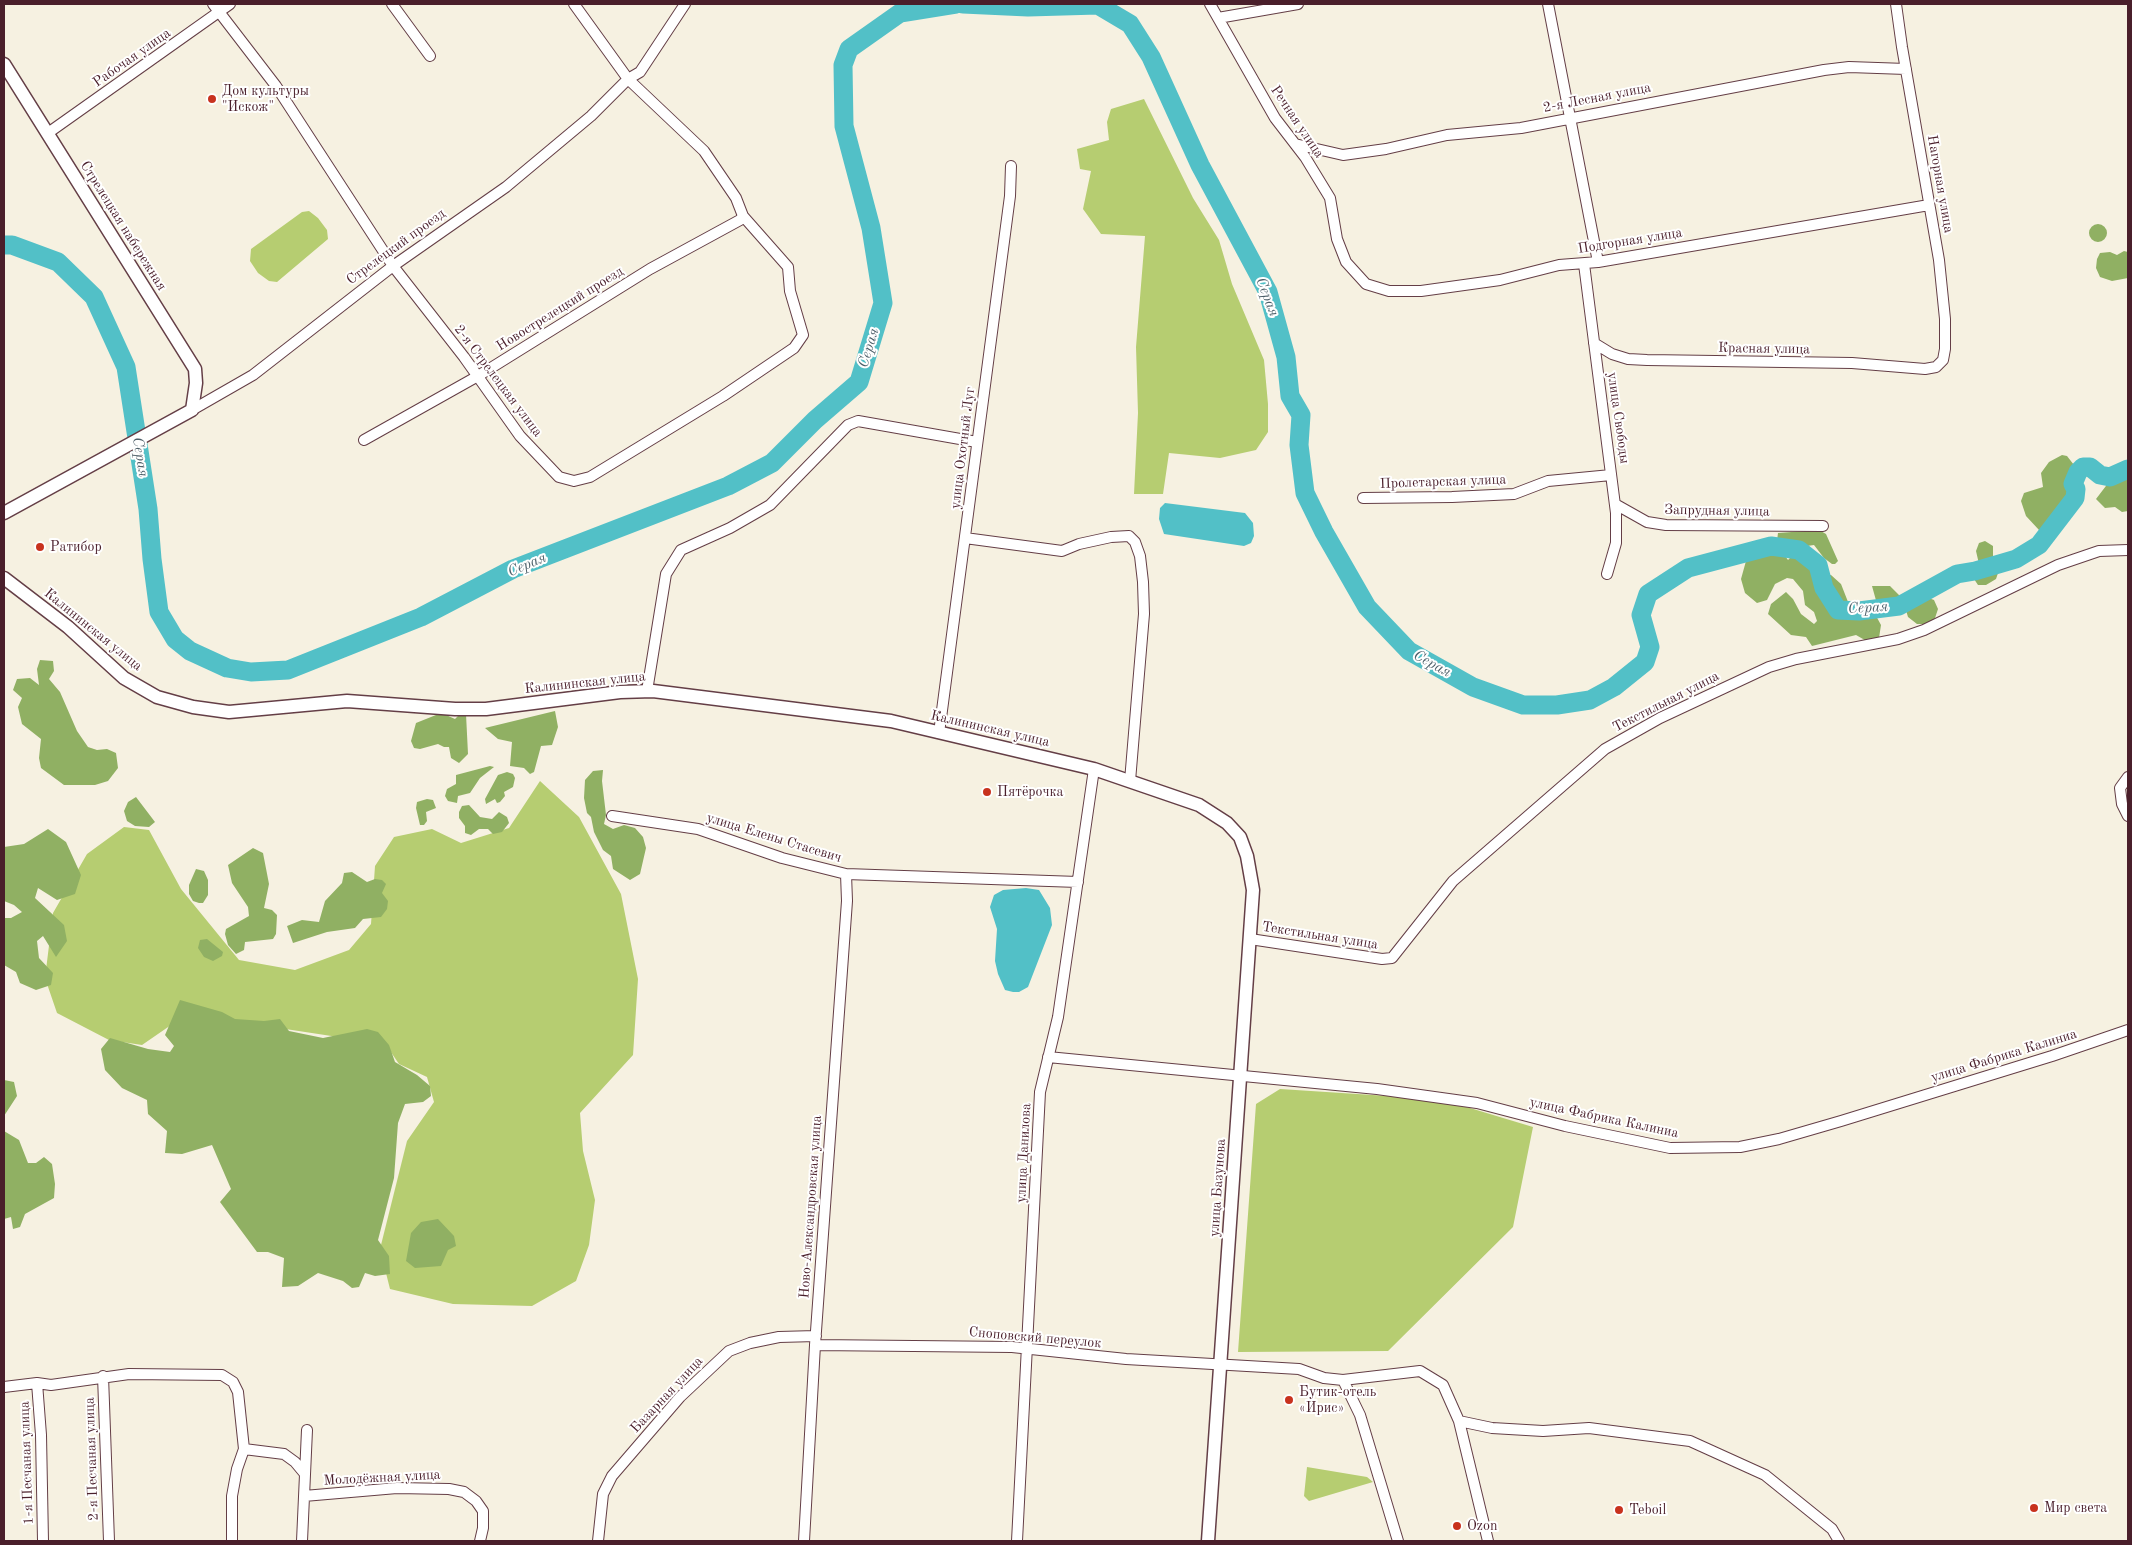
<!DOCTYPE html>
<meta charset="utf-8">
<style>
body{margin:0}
#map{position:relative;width:2132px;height:1545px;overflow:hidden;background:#f6f1e1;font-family:"Old Standard TT",serif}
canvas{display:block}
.frame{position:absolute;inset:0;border:5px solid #4a1f2b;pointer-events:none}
</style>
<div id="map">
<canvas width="2132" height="1545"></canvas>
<div class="frame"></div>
</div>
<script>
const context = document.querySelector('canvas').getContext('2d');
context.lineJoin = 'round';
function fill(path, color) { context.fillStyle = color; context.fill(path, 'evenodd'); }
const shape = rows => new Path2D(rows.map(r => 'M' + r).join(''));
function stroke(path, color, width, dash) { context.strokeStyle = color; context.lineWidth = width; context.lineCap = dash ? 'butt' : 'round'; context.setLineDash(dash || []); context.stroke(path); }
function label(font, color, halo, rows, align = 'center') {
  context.font = font + ' "Old Standard TT",serif'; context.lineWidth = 4; context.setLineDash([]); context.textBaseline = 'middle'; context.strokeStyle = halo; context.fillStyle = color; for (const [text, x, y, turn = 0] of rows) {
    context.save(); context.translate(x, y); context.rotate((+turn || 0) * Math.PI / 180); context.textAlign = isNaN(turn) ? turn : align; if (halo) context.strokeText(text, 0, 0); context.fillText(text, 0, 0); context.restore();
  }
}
fill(shape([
 [1144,99,1193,198,1219,240,1232,284,1264,360,1268,404,1268,432,1256,450,1220,458,1169,453,1163,494,1134,494,1138,413,1136,347,1145,236,1101,234,1083,209,1091,171,1080,169,1077,149,1109,140,1107,122,1111,109],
 [309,211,318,218,327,230,328,239,277,282,269,281,258,273,250,261,251,249,302,212],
 [540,781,579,817,621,894,638,979,633,1055,580,1113,583,1151,595,1200,589,1245,576,1281,532,1306,453,1304,390,1289,380,1249,407,1141,434,1102,427,1077,399,1064,378,1033,338,1037,187,1014,142,1045,109,1040,57,1013,45,978,53,913,87,854,124,827,149,830,181,889,239,960,295,970,349,950,371,924,375,866,394,837,432,829,461,843,509,828],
 [1280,1089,1388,1096,1460,1105,1533,1127,1513,1227,1388,1351,1238,1352,1256,1104],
 [1307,1467,1367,1477,1373,1482,1309,1501,1304,1496]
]), '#b6cd71');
fill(shape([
 '2089 233a9 9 0 1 1 18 0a9 9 0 1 1-18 0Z',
 [2124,251,2128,252,2128,278,2112,281,2100,277,2096,268,2097,259,2100,253,2110,252,2117,255],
 [2062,455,2067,456,2074,465,2074,475,2069,486,2072,496,2066,509,2050,528,2039,530,2026,516,2021,501,2024,493,2043,487,2041,473,2049,462],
 [2128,460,2128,511,2122,512,2115,507,2105,508,2096,499,2125,461],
 [1819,530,1826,534,1838,561,1835,564,1832,564,1824,558,1814,545,1807,546,1795,540,1783,544,1777,541,1778,533],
 [1985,541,1993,546,1993,559,1999,570,1996,579,1986,585,1978,585,1972,576,1974,566,1979,564,1976,551,1979,543],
 [1760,545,1778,546,1788,560,1790,558,1788,551,1794,546,1799,547,1807,561,1817,573,1831,575,1841,584,1850,607,1863,617,1869,612,1875,614,1881,625,1879,638,1870,643,1856,635,1812,646,1806,637,1791,635,1768,614,1771,604,1786,592,1793,599,1801,614,1814,624,1817,621,1814,612,1805,605,1803,591,1793,579,1787,578,1775,584,1767,600,1757,603,1745,593,1741,579,1746,561,1749,552],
 [1872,586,1890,586,1900,596,1903,606,1898,611,1882,611,1877,604],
 [1926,597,1934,600,1938,609,1935,618,1927,624,1917,624,1908,617,1905,607],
 [40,660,53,661,54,671,49,679,60,692,77,731,88,747,97,750,107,749,116,753,118,768,108,781,95,785,64,785,41,768,39,758,41,739,22,724,18,707,22,698,13,690,17,679,30,678,39,685,37,669],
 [555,711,558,727,552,745,541,746,534,772,530,774,524,768,510,766,512,742,498,739,485,728],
 [466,714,468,754,459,763,451,758,449,747,444,747,438,744,420,749,414,748,411,741,416,723,436,715,446,715,455,719,459,715],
 [490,766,494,767,480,778,470,793,458,796,457,803,448,801,445,796,447,789,456,784,456,775],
 [603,770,602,781,606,815,604,824,613,829,624,825,635,828,643,837,646,848,640,874,630,880,613,869,611,856,603,850,594,832,591,817,587,813,584,798,585,780,593,771],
 [507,772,513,774,515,778,513,787,504,792,505,796,500,802,497,803,495,799,486,804,485,799,498,775],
 [136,797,155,822,149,827,135,826,127,821,124,811,128,802],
 [427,799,433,800,436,808,426,812,427,821,424,825,420,825,416,808,417,802],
 [469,805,480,817,492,819,499,812,507,817,509,823,502,832,493,834,488,829,479,829,471,835,465,833,465,826,459,818,459,812,462,806],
 [48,829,66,842,81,875,75,894,57,900,38,888,35,898,64,925,67,941,56,957,43,936,37,941,39,958,53,973,51,985,36,990,20,983,16,972,4,965,4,918,11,918,22,912,14,905,4,901,4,847,24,844],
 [253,848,263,853,269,884,264,908,272,910,277,915,276,934,273,939,245,942,244,950,236,954,228,945,225,934,226,929,249,916,248,907,232,883,228,865],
 [196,869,204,871,208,880,208,895,203,903,199,903,193,901,189,894,189,885],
 [352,872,367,882,375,879,382,880,386,884,382,893,388,901,387,909,381,917,363,919,355,928,327,932,293,943,287,926,302,920,319,922,325,901,342,883,344,873],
 [207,939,223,952,222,956,213,961,204,957,198,948,200,940],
 [180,1000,222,1012,235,1019,264,1021,280,1019,289,1031,323,1038,367,1029,378,1032,389,1045,395,1062,417,1075,430,1086,431,1096,423,1102,405,1104,398,1123,394,1178,378,1240,389,1256,390,1274,375,1276,365,1273,359,1287,352,1288,343,1281,318,1273,298,1286,282,1287,284,1258,268,1252,257,1252,220,1202,231,1189,212,1145,182,1154,165,1153,167,1131,148,1114,147,1100,122,1088,105,1070,101,1049,110,1038,148,1049,170,1052,174,1046,165,1035],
 [4,1080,14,1082,17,1096,4,1116],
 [4,1131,19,1140,28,1163,36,1163,44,1157,52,1164,55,1184,54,1198,25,1214,20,1227,13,1229,11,1217,4,1219],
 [438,1219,454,1236,456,1246,448,1250,441,1266,415,1268,406,1261,411,1233,421,1222]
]), '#90b063');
fill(shape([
 [1165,503,1245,513,1253,523,1254,536,1251,543,1244,546,1164,534,1159,519,1160,508],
 [1026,888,1039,890,1050,908,1052,925,1028,987,1019,992,1013,992,1005,990,998,974,995,961,997,929,990,907,994,895,1003,890]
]), '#52c0c7');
stroke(shape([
 [963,4,1028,7,1098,5,1130,24,1151,57,1200,165,1268,292,1286,357,1290,396,1301,415,1299,445,1305,493,1324,532,1367,607,1409,651,1473,687,1523,705,1557,705,1590,700,1614,687,1645,662,1650,647,1641,615,1648,594,1688,568,1771,546,1799,550,1818,565,1824,588,1838,610,1859,611,1899,606,1957,574,1975,571,2016,559,2039,545,2075,498,2076,489,2073,484,2078,472,2083,467,2090,467,2100,475,2110,477,2128,469],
 [4,245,12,245,58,262,94,297,126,367,148,509,152,559,159,612,175,639,190,651,227,668,251,672,288,670,421,617,513,569,728,486,772,463,815,420,859,382,883,303,871,228,844,126,843,65,849,49,900,13,956,4]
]), '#52c0c7', 19);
const minor = shape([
 [213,4,276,86,393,266,464,357,520,436,559,477,574,481,590,477,723,396,794,348,803,335,790,291,788,267,743,216,736,198,704,151,628,79,574,4],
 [392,4,430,56],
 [1210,4,1275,118,1305,157,1330,198,1337,239,1346,262,1366,284,1389,291,1421,291,1500,280,1559,265,1598,262,1929,205],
 [1548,4,1598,262],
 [1218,18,1298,4],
 [48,133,230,4],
 [1295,144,1343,155,1386,149,1447,135,1521,128,1824,70,1849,67,1906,69],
 [1584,264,1616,513,1616,543,1607,574],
 [1594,343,1612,354,1628,359,1647,360,1852,363,1925,369,1936,367,1943,360,1945,349,1945,319,1939,260,1902,47,1896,4],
 [192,410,253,375,393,266,506,187,591,116,628,79,640,72,685,4],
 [364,440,478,376,650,269,740,220,743,216],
 [1363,498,1452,497,1514,494,1548,481,1611,475],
 [1615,504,1647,522,1666,525,1823,526],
 [965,538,1062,551,1079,544,1111,537,1129,536,1135,542,1140,556,1143,582,1144,614,1130,781],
 [647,691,666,574,681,550,730,528,770,505,848,425,858,421,977,442],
 [939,733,1010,196,1011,166],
 [2128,777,2120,788,2122,804,2128,816],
 [612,816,698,829,782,858,846,874,1078,882],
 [1250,939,1382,959,1392,958,1453,881,1605,749,1660,718,1769,667,1796,659,1898,639,1924,630,2058,565,2099,551,2128,550],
 [1048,1057,1377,1089,1477,1103,1565,1126,1670,1148,1740,1147,1779,1139,1841,1121,2052,1056,2128,1030],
 [815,1345,1012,1347,1126,1359,1299,1369,1324,1378,1343,1380,1420,1371,1443,1385,1459,1421,1492,1428,1543,1431,1589,1428,1690,1441,1765,1475,1832,1529,1839,1541],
 [103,1376,109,1541],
 [1343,1380,1360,1415,1398,1541],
 [37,1383,41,1435,43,1541],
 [4,1387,37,1383,51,1385,129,1374,222,1375,233,1382,238,1392,244,1449,237,1469,232,1496,232,1541],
 [1459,1421,1488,1541],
 [244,1449,284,1454,295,1462,305,1474],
 [304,1496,397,1488,449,1489,464,1492,476,1501,483,1511,483,1528,480,1541],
 [302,1541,307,1430],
 [598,1541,603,1494,612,1476,680,1397,729,1351,750,1343,779,1337,816,1336],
 [804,1541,815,1345,847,901,846,874],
 [1017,1541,1040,1092,1058,1017,1094,769]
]);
const tertiary = shape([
 [4,64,195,369,196,383,192,410,4,513],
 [4,578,68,627,124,678,157,697,193,707,229,712,347,701,455,709,486,709,620,692,653,691,891,721,1094,769,1199,805,1227,823,1240,837,1247,856,1253,890,1208,1541]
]);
stroke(minor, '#643e46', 12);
stroke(tertiary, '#643e46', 15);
stroke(minor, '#fff', 10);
stroke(tertiary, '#fff', 12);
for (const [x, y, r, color] of [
 [212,99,5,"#c8321e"],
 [40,547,5,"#c8321e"],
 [987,792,5,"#c8321e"],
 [1289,1400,5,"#c8321e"],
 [2034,1508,5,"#c8321e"],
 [1619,1510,5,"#c8321e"],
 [1457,1526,5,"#c8321e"]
]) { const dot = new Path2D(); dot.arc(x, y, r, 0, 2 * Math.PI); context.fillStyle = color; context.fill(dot); stroke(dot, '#fff', 2); }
label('14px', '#4a1f2b', '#fff', [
 ["Рабочая улица",132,58,-35],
 ["2-я Лесная улица",1597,98,-11],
 ["Речная улица",1297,122,56],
 ["Нагорная улица",1940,184,80],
 ["Стрелецкая набережная",123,226,58],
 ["Подгорная улица",1630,241,-9],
 ["Стрелецкий проезд",396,247,-36],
 ["Новострелецкий проезд",560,309,-32],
 ["Красная улица",1764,349,1],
 ["2-я Стрелецкая улица",498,381,53],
 ["улица Свободы",1618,418,82],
 ["улица Охотный Луг",963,448,-83],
 ["Пролетарская улица",1443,482,-2],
 ["Запрудная улица",1717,511,1],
 ["Калининская улица",93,630,39],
 ["Калининская улица",585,683,-6],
 ["Текстильная улица",1666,702,-27],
 ["Калининская улица",990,729,13],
 ["улица Елены Стасевич",774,838,17],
 ["Текстильная улица",1320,936,9],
 ["улица Фабрика Калиниа",2004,1056,-17],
 ["улица Фабрика Калиниа",1604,1118,12],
 ["улица Данилова",1024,1153,-87],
 ["улица Базунова",1218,1188,-86],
 ["Ново-Александровская улица",811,1207,-86],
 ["Сноповский переулок",1035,1338,5],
 ["Базарная улица",667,1395,-47],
 ["2-я Песчаная улица",92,1459,-92],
 ["1-я Песчаная улица",27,1463,-92],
 ["Молодёжная улица",382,1478,-3]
]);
label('14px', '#4a1f2b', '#fff', [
 ["Дом культуры",222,91],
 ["\"Искож\"",222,107],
 ["Ратибор",50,547],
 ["Пятёрочка",997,792],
 ["Бутик-отель",1299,1392],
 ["«Ирис»",1299,1408],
 ["Мир света",2044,1508],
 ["Teboil",1629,1510],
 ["Ozon",1467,1526]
], 'left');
label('italic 15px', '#4d5f69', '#fff', [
 ["Серая",1267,297,69],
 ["Серая",869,348,-73],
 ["Серая",140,457,81],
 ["Серая",527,565,-23],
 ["Серая",1868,608,-3],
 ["Серая",1432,664,29]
]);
</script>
